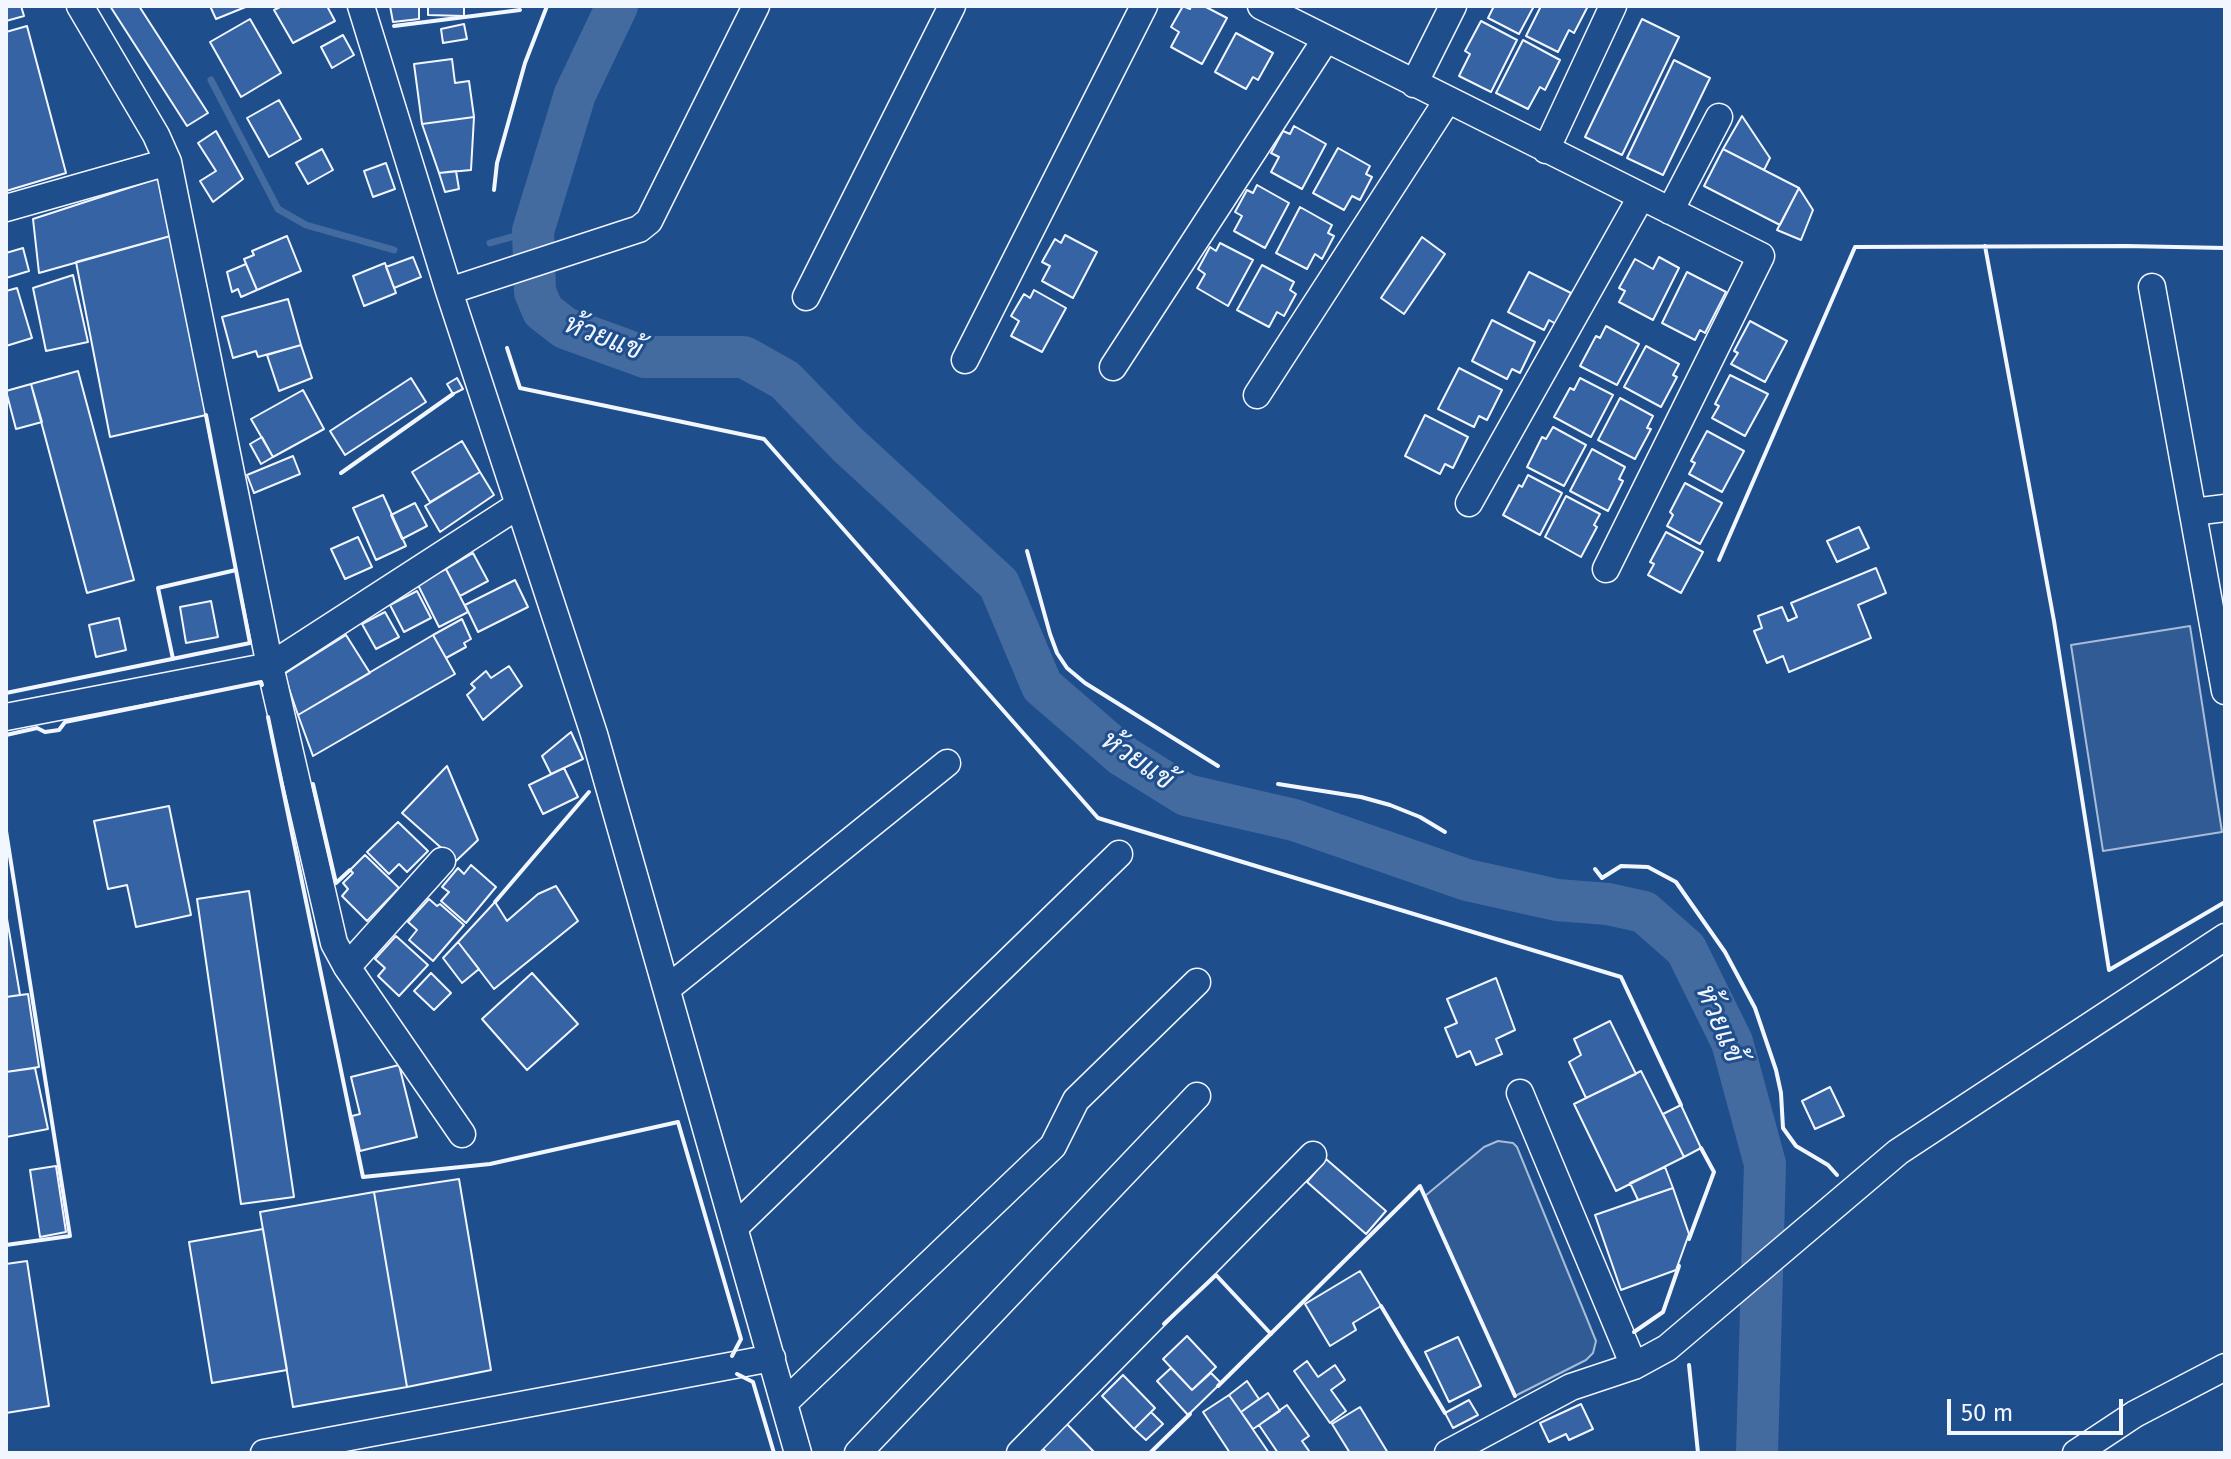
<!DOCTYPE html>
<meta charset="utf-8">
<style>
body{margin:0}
#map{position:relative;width:2231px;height:1459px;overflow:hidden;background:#1f4e8c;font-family:"Fira Sans",sans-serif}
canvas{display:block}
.frame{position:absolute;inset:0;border:8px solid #f2f6ff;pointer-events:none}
.scale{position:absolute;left:1947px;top:1399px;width:176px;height:36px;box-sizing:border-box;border:4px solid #f2f6ff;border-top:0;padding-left:10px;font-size:24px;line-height:28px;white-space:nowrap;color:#f2f6ff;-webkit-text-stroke:6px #1f4e8c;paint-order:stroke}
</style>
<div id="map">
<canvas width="2231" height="1459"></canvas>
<div class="frame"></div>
<div class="scale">50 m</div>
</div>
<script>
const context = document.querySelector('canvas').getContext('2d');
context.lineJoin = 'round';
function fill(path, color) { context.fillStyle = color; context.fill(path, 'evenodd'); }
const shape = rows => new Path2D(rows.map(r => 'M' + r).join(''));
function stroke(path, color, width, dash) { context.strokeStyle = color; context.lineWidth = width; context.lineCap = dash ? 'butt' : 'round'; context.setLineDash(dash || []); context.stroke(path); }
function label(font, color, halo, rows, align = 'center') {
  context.font = font + ' "Fira Sans",Sarabun,sans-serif'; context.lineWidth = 6; context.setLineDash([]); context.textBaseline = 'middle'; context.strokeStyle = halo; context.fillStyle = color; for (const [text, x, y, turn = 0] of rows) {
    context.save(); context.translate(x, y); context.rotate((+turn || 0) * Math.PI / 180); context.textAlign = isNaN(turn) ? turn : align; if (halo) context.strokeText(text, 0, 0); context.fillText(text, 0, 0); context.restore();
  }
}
const green = shape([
 [2190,626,2222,832,2103,851,2071,645,2190,626],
 [1498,1141,1513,1143,1517,1147,1596,1341,1593,1353,1586,1360,1515,1396,1425,1196,1484,1147,1498,1141]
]);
fill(green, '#305b95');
stroke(green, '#a8bbd7', 2);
stroke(shape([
 [211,80,278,209,306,225,394,250],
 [490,243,533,231]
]), '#446ba0', 7);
stroke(shape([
 [617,6,575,94,533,231,535,292,543,311,565,328,645,357,744,357,785,380,847,444,999,584,1042,686,1123,756,1186,795,1294,820,1467,880,1557,900,1608,904,1644,912,1686,949,1732,1042,1765,1164,1757,1453]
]), '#446ba0', 42);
const building = shape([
 [6,6,21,6,24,16,6,21,6,6],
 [110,6,139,6,208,113,187,126,110,6],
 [210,6,248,6,216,19,210,6],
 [282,6,327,6,335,21,293,43,274,10,282,6],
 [390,6,419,6,419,19,393,22,390,6],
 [428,6,464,6,464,16,428,15,428,6],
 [1183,6,1190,9,1191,6,1204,6,1227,18,1202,64,1171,47,1179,32,1171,27,1183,6],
 [1494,6,1534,6,1519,34,1488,18,1494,6],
 [1541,6,1588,6,1574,33,1569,30,1558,52,1526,36,1541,6],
 [250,19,281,73,241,97,210,42,250,19],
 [1642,19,1679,37,1622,155,1585,137,1642,19],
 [1481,21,1517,40,1491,92,1459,76,1470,54,1465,51,1481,21],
 [464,24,467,39,443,43,441,29,464,24],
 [27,26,66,173,6,191,6,32,27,26],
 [1236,33,1273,53,1258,80,1253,77,1246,89,1215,72,1236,33],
 [343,35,354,55,332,68,321,47,343,35],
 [1523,40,1560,60,1545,90,1540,87,1528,109,1496,93,1523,40],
 [452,59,455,83,469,81,474,117,422,124,414,64,452,59],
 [1674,60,1710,78,1663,175,1627,158,1674,60],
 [279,100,301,139,269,157,247,118,279,100],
 [1742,116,1770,158,1764,170,1723,149,1742,116],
 [474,117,471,170,439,173,422,124,474,117],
 [1294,126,1326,144,1302,189,1271,172,1279,157,1271,153,1283,131,1290,134,1294,126],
 [216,131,243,179,213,202,200,181,216,171,198,143,216,131],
 [1338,148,1370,166,1366,174,1372,177,1360,200,1352,196,1344,210,1313,193,1338,148],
 [322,149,333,170,308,184,296,163,322,149],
 [1723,149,1799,188,1780,225,1704,186,1723,149],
 [386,163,395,189,373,197,364,171,386,163],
 [456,171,459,189,445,192,439,173,456,171],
 [159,178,174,235,39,273,33,219,159,178],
 [1257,185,1289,203,1265,248,1234,231,1242,216,1235,212,1247,190,1253,193,1257,185],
 [1799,188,1813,210,1801,240,1777,230,1799,188],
 [1300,207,1332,225,1328,233,1334,236,1322,259,1315,254,1307,269,1276,253,1300,207],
 [174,235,206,415,110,437,76,262,174,235],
 [1065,235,1097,252,1073,298,1042,281,1050,266,1042,262,1055,239,1061,243,1065,235],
 [287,236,301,271,257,290,244,259,254,255,252,251,287,236],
 [1422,237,1445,254,1404,314,1381,298,1422,237],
 [1220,243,1253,260,1228,306,1197,288,1205,274,1198,269,1210,247,1216,251,1220,243],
 [23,248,29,271,6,278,6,253,23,248],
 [413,257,421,277,394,288,386,267,413,257],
 [1659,257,1679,268,1653,320,1619,302,1625,291,1619,288,1635,259,1653,269,1659,257],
 [385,263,396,293,364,306,353,276,385,263],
 [246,264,257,290,241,297,238,289,232,292,227,272,246,264],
 [1262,265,1294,282,1290,290,1296,294,1284,316,1277,312,1269,327,1237,310,1262,265],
 [1529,272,1571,293,1556,324,1549,320,1544,330,1508,312,1529,272],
 [1687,272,1726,292,1705,333,1700,330,1695,340,1662,323,1687,272],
 [73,275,88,342,46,351,33,288,73,275],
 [17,288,32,338,6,346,6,291,17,288],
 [1034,290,1066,308,1042,352,1011,336,1019,321,1011,316,1024,294,1030,298,1034,290],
 [288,299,301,345,258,357,256,351,233,358,222,317,288,299],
 [1492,320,1535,342,1520,373,1512,369,1507,379,1472,361,1492,320],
 [1750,321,1787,341,1765,382,1731,364,1738,353,1734,351,1750,321],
 [1606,326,1639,344,1617,385,1580,366,1596,336,1600,338,1606,326],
 [301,345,312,378,279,391,267,355,301,345],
 [1646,346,1679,364,1673,375,1677,377,1661,407,1624,387,1646,346],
 [1459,368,1502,390,1487,420,1479,416,1474,427,1438,409,1459,368],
 [78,371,134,580,87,593,31,384,78,371],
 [1730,375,1768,394,1745,436,1712,418,1719,406,1715,404,1730,375],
 [411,378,426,402,345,455,330,431,411,378],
 [457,378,463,389,453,394,447,384,457,378],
 [1580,378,1613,395,1591,437,1554,417,1570,388,1574,390,1580,378],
 [31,384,42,422,16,429,6,391,31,384],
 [303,390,324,429,273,457,251,419,303,390],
 [1620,398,1653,416,1647,428,1651,429,1635,459,1598,440,1620,398],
 [1425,415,1468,437,1453,468,1445,464,1440,474,1405,456,1425,415],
 [1553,427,1586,445,1564,486,1527,467,1542,437,1546,439,1553,427],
 [1707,431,1744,451,1722,492,1689,474,1695,463,1691,461,1707,431],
 [262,437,273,457,261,464,250,444,262,437],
 [462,441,480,472,430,502,412,472,462,441],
 [1592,449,1625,467,1619,479,1623,481,1608,511,1570,491,1592,449],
 [293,456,300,474,254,493,247,475,293,456],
 [480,472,494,495,440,532,425,506,480,472],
 [1528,475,1562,493,1540,535,1503,515,1519,485,1522,487,1528,475],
 [1685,483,1722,503,1700,544,1667,526,1673,515,1670,512,1685,483],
 [383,495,406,546,376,560,353,508,383,495],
 [1566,496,1600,514,1594,525,1597,527,1581,557,1545,537,1566,496],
 [415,503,427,526,402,539,391,515,415,503],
 [1859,527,1869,548,1837,562,1827,541,1859,527],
 [1666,532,1703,552,1681,593,1648,575,1654,564,1650,562,1666,532],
 [358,537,372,567,345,579,331,549,358,537],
 [473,553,488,581,460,596,446,569,473,553],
 [1876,568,1886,593,1858,605,1871,638,1789,672,1783,656,1767,663,1754,631,1762,628,1758,616,1782,607,1788,621,1797,617,1791,603,1876,568],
 [446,569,468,612,439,627,417,583,446,569],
 [515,580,528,607,478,632,465,605,515,580],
 [417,591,431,618,404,632,390,605,417,591],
 [211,601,218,637,186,643,180,607,211,601],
 [385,612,399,637,376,649,362,624,385,612],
 [119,618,126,650,96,657,89,625,119,618],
 [462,619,471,639,464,643,466,647,446,658,433,635,462,619],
 [346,635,370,673,298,715,284,674,346,635],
 [433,635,455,674,313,756,298,715,433,635],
 [509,666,522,686,483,720,467,695,475,688,471,684,486,671,491,678,509,666],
 [571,732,583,759,551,774,542,756,571,732],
 [447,766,478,840,456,861,402,813,447,766],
 [564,768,578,797,543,814,529,785,564,768],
 [169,806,191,915,136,927,127,885,108,889,94,821,169,806],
 [398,822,428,851,407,872,399,864,389,874,367,852,398,822],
 [365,855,399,888,367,921,342,896,348,889,343,883,353,873,350,870,365,855],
 [471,865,496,887,466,923,441,901,449,892,442,887,458,868,464,874,471,865],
 [556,886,578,921,494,989,458,942,495,902,507,921,538,894,556,886],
 [249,891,294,1197,241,1204,197,899,249,891],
 [429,899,437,906,440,904,464,925,433,961,409,940,417,930,408,922,429,899],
 [6,913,20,995,6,997,6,913],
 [396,936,428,965,399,996,378,976,385,968,375,959,396,936],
 [458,942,479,969,462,983,443,958,458,942],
 [431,973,451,993,434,1010,414,991,431,973],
 [532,973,578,1024,527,1070,482,1019,532,973],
 [1496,978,1515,1030,1496,1039,1502,1054,1476,1065,1470,1051,1457,1057,1445,1028,1457,1023,1447,999,1496,978],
 [28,994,39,1067,6,1072,6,997,28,994],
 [1610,1021,1636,1074,1586,1098,1569,1062,1581,1055,1574,1039,1610,1021],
 [399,1065,417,1137,360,1151,352,1116,360,1114,351,1077,399,1065],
 [35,1068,48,1129,6,1137,6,1072,35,1068],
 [1641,1071,1684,1157,1616,1191,1574,1104,1641,1071],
 [1830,1087,1844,1116,1815,1129,1802,1101,1830,1087],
 [1681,1105,1701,1148,1684,1157,1663,1114,1681,1105],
 [1326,1159,1386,1211,1366,1234,1307,1182,1326,1159],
 [56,1166,66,1232,40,1237,30,1170,56,1166],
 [1665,1167,1673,1188,1638,1200,1630,1183,1665,1167],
 [459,1179,491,1370,407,1387,374,1192,459,1179],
 [1673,1188,1689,1234,1676,1270,1621,1290,1595,1215,1673,1188],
 [374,1192,407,1387,293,1407,260,1212,374,1192],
 [263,1229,287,1370,212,1383,189,1242,263,1229],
 [27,1261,49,1406,6,1413,6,1264,27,1261],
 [1360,1271,1381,1306,1353,1323,1356,1330,1330,1346,1305,1304,1360,1271],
 [1187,1336,1216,1367,1192,1390,1163,1359,1187,1336],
 [1458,1337,1481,1386,1449,1402,1425,1352,1458,1337],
 [1307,1361,1318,1377,1335,1365,1345,1380,1331,1390,1346,1411,1330,1423,1294,1371,1307,1361],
 [1171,1368,1192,1390,1211,1373,1221,1383,1188,1415,1157,1381,1171,1368],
 [1123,1375,1155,1408,1134,1429,1102,1396,1123,1375],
 [1247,1381,1259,1399,1241,1412,1229,1395,1247,1381],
 [1268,1393,1280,1411,1253,1429,1241,1412,1268,1393],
 [1229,1395,1241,1412,1269,1453,1230,1453,1203,1412,1229,1395],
 [1469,1400,1478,1415,1453,1428,1445,1413,1469,1400],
 [1581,1404,1593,1429,1569,1440,1566,1434,1549,1442,1540,1423,1581,1404],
 [1287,1405,1309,1436,1302,1441,1309,1451,1307,1453,1278,1453,1259,1425,1287,1405],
 [1360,1407,1388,1453,1350,1453,1332,1424,1360,1407],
 [1151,1412,1163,1424,1146,1440,1134,1429,1151,1412],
 [1064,1421,1095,1453,1047,1453,1040,1446,1064,1421]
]);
fill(building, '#3563a3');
stroke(building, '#f2f6ff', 2);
const minor = shape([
 [80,6,156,135,168,162,270,666,334,943,347,967,462,1134],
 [361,6,449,291,594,734,798,1453],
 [1261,6,1761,256,1606,569],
 [1414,84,1453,6],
 [1546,150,1613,6],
 [6,208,168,162],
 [1670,211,1719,117],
 [2152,287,2225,691],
 [449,291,639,229,649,221,756,6],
 [806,297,952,6],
 [965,360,1144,6],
 [1113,367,1326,39],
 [1257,395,1447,101],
 [1469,503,1641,197],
 [2193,512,2225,508],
 [6,717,270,666,519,505],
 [347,967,442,861],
 [668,988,947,763],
 [1520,1093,1634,1366],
 [735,1227,1119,854],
 [784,1403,1053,1146,1076,1100,1197,982],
 [264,1453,772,1358],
 [858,1453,1197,1096],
 [1020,1453,1313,1155],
 [1448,1453,1571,1387,1634,1366,1667,1348,1898,1152,2225,937],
 [2076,1453,2135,1414,2225,1367]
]);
stroke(minor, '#f2f6ff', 29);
stroke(minor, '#1f4e8c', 26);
stroke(shape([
 [394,26,520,10],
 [494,190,497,163,525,63,547,6],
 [1985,246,2054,621,2109,970,2225,902],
 [507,348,520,388,764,439,1098,818,1621,977,1681,1105],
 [341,473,453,394],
 [1027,551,1050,634,1057,653,1067,668,1085,683,1218,766],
 [1719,560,1855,247,2126,246,2225,248],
 [173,659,158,588,236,570],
 [6,693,250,643,206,415],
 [268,717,363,1177,490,1164,678,1122,741,1339,732,1356],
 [6,735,37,728,45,732,59,730,65,722,261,682,262,685],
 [313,784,336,883,350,870],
 [1278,784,1361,797,1390,805,1420,817,1445,832],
 [6,831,70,1236,6,1245],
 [1595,869,1602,878,1621,866,1648,867,1676,882,1725,952,1755,1008,1776,1070,1781,1093,1783,1128,1796,1146,1828,1165,1837,1175],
 [495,902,589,792],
 [1689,1239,1714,1172,1701,1148],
 [1381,1306,1445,1413],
 [1164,1324,1216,1275,1271,1334],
 [1634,1332,1663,1312,1679,1266],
 [1689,1365,1698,1453],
 [737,1374,753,1382,774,1453],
 [1218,1386,1420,1186,1515,1396],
 [1150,1453,1190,1414]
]), '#f2f6ff', 4);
label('italic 28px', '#f2f6ff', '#1f4e8c', [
 ["ห้วยแข้",603,338,21],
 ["ห้วยแข้",1137,761,35],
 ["ห้วยแข้",1719,1024,67]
]);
</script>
